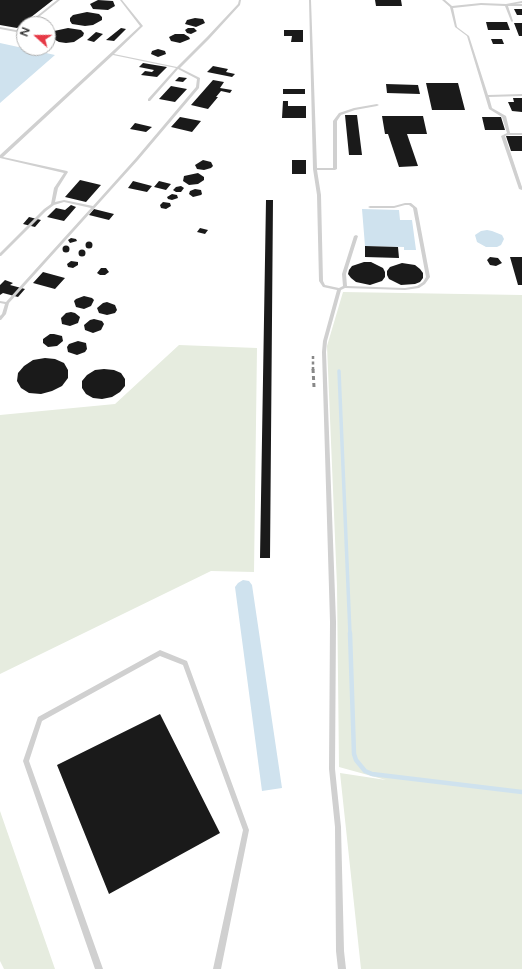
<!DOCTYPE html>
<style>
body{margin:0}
#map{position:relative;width:522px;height:969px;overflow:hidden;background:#fff;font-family:"Varela Round",sans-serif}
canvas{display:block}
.north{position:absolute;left:16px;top:16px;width:40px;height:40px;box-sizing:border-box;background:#fff;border:1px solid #adadad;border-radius:50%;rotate:291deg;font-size:11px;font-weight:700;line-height:16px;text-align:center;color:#333}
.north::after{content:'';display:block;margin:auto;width:14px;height:18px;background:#e63946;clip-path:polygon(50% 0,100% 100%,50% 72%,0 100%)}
</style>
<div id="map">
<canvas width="522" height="969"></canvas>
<div class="north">N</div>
</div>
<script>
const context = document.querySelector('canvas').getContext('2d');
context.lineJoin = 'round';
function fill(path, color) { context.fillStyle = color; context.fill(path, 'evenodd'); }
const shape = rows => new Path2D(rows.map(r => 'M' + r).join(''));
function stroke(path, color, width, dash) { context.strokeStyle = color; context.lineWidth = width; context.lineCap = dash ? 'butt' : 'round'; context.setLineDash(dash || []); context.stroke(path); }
fill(shape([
 [343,292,522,295,522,969,361,969,340,773,386,780,339,767,337,586,327,346],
 [179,345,257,348,254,572,211,571,0,674,0,415,115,404],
 [0,811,55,969,4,969,0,961]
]), '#e6ecdf');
fill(shape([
 [0,43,55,55,0,103],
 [362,209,399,210,400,220,412,220,416,250,404,250,404,247,365,246],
 [487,230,492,231,502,235,504,239,501,245,497,247,486,247,477,242,475,235,481,231],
 [243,580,249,581,252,585,282,788,262,791,235,587,238,583]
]), '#cfe2ee');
stroke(shape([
 [339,371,350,634]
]), '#cfe2ee', 3.5);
stroke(shape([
 [350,633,354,754,356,760,365,771,372,774,522,792]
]), '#cfe2ee', 4.5);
fill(shape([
 [0,0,53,0,17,28,0,25],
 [98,0,113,1,115,6,108,10,93,9,90,4],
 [375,0,401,0,402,6,376,6],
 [514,9,522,9,522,15,517,15],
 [87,12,99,14,102,17,102,20,93,25,85,26,72,24,70,21,70,18,73,15],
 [195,18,203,19,205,23,196,27,185,24,187,20],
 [486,22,507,22,510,30,488,30],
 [514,23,522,23,522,36,519,36],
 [68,28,81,30,84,33,83,36,74,42,66,43,59,42,50,37,51,34,54,31],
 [121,28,126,29,114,41,106,40],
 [188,28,194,28,197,31,191,34,187,33,185,30],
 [284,30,303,30,303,42,291,42,292,36,284,36],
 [96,32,103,34,94,42,87,40],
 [175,34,184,34,189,37,190,39,180,43,171,41,169,37],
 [491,39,502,39,504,44,493,44],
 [158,49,165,51,166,54,158,57,151,54,152,51],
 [143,63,167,67,157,77,141,75,145,71,152,72,154,70,139,67],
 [213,66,228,69,226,72,235,74,232,77,207,72],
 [179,77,187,78,183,82,175,81],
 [213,80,224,82,220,88,232,90,230,93,221,91,216,97,218,97,208,109,191,105],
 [426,83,458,83,465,110,432,110],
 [386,84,418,85,420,94,387,93],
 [171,86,187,89,175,102,159,99],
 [283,89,305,89,305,94,283,94],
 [513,98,522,98,522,112,512,111,508,102,514,102],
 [283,101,288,101,288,106,306,106,306,118,282,118],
 [345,115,357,115,362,155,349,155],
 [382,116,423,116,427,134,407,134,418,166,399,167,388,134,385,134],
 [180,117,201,121,192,132,171,127],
 [482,117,501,117,505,130,485,130],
 [135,123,152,127,146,132,130,129],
 [506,136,522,136,522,151,511,151],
 [203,160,211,162,213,166,211,168,204,170,197,169,195,165],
 [292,160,306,160,306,174,292,174],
 [198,173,204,177,204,180,198,184,189,185,183,181,184,176],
 [80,180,101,185,86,202,65,197],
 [133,181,152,186,147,192,128,188],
 [159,181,171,184,166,190,154,187],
 [181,186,184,188,181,192,176,192,173,190,176,187],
 [195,189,201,190,202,194,201,195,193,197,189,194,190,191],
 [172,194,177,195,178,198,172,200,168,199,167,197],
 [266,200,273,200,270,558,260,558],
 [163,202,170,203,171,206,166,209,161,208,160,205],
 [71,205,76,207,64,221,47,217,56,208,65,210],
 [94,209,114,214,109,220,89,215],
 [29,217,41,220,35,227,23,224],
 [200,228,208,230,205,234,197,232],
 [71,238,76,239,77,241,70,243,68,240],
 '85.5 245a3.5 3.5 0 1 1 7 0a3.5 3.5 0 1 1-7 0Z',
 '62.5 249a3.5 3.5 0 1 1 7 0a3.5 3.5 0 1 1-7 0Z',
 [365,246,398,247,399,258,365,257],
 '78.5 253a3.5 3.5 0 1 1 7 0a3.5 3.5 0 1 1-7 0Z',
 [490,257,498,258,502,263,496,266,490,265,487,260],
 [510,257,522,257,522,285,518,285],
 [71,261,78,262,78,265,73,268,68,267,67,264],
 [364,262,371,262,383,268,385,272,385,277,382,281,370,285,356,282,351,278,348,274,349,270,352,266],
 [402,263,415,265,420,269,423,273,423,278,420,282,415,284,401,285,389,279,387,275,387,271,390,267],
 [101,268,106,268,109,272,105,275,100,275,97,273],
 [43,272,65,278,55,289,33,283],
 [5,280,13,283,10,285,25,289,18,297,3,293,0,295,0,285],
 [84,296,92,298,94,300,91,306,84,309,76,307,74,301,76,299],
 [107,302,115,305,117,310,115,313,107,315,99,313,97,308,103,303],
 [71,312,75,313,80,317,78,323,70,326,62,324,61,318,66,313],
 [94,319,102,321,104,324,101,330,93,333,85,330,84,325,90,320],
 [50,334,54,334,62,336,63,341,57,346,48,347,43,343,43,339],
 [78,341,86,343,87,349,85,352,77,355,68,352,67,347,69,344],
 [45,358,55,359,64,363,68,370,68,378,62,386,52,391,41,394,29,393,21,388,17,381,18,373,24,366,33,360],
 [104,369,114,370,121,373,125,379,125,386,120,392,112,397,102,399,93,398,86,394,82,388,82,381,87,375,95,370],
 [160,714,220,833,109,894,57,765]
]), '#1a1a1a');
fill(shape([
 [57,0,60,0,30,24,27,24,57,0],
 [120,0,122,0,143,26,114,54,177,67,207,37,238,4,239,0,241,0,240,5,209,39,180,68,200,78,199,88,138,160,9,303,6,314,1,320,0,320,0,316,2,314,5,304,0,303,0,301,6,302,91,208,64,202,54,205,46,211,1,256,0,256,0,253,44,209,51,204,54,188,64,173,0,158,0,155,140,26,120,0],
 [113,55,176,68,148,99,148,101,150,101,178,69,197,79,196,87,136,158,93,206,64,200,55,202,58,188,68,172,67,171,3,157,113,55],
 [309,0,311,0,317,168,333,168,333,121,339,113,354,108,377,104,379,105,377,106,355,110,341,115,337,121,337,169,335,170,317,170,321,195,323,281,325,285,339,288,343,286,342,274,354,236,356,235,358,236,346,274,347,286,405,288,417,286,423,282,426,277,413,208,409,205,405,205,394,208,370,208,368,207,370,206,394,206,405,203,411,203,417,208,430,277,425,284,419,288,405,290,345,288,341,290,327,341,326,352,336,622,335,769,341,827,344,951,346,969,338,969,336,951,335,827,329,769,330,622,322,352,323,341,337,290,323,287,319,281,317,195,313,169,309,0],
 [442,0,445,0,452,6,481,3,506,4,522,1,522,3,515,4,522,4,522,6,508,6,513,21,512,22,511,21,505,6,481,5,453,8,457,27,469,36,488,95,522,94,522,96,489,97,492,108,506,116,510,133,522,133,522,135,509,135,505,136,522,187,522,190,519,189,501,136,507,133,502,117,489,109,467,36,455,27,450,7,442,0],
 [24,26,24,28,16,32,0,29,0,27,16,30,24,26],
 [160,650,187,661,249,830,221,969,213,969,243,830,183,665,160,656,42,721,29,761,103,969,95,969,23,761,38,717,160,650]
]), '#d0d0d0');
stroke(shape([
 [313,356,313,370]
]), '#888', 2.5, [3, 2.5]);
stroke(shape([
 [313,369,314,387]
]), '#888', 3, [4, 3]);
</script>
